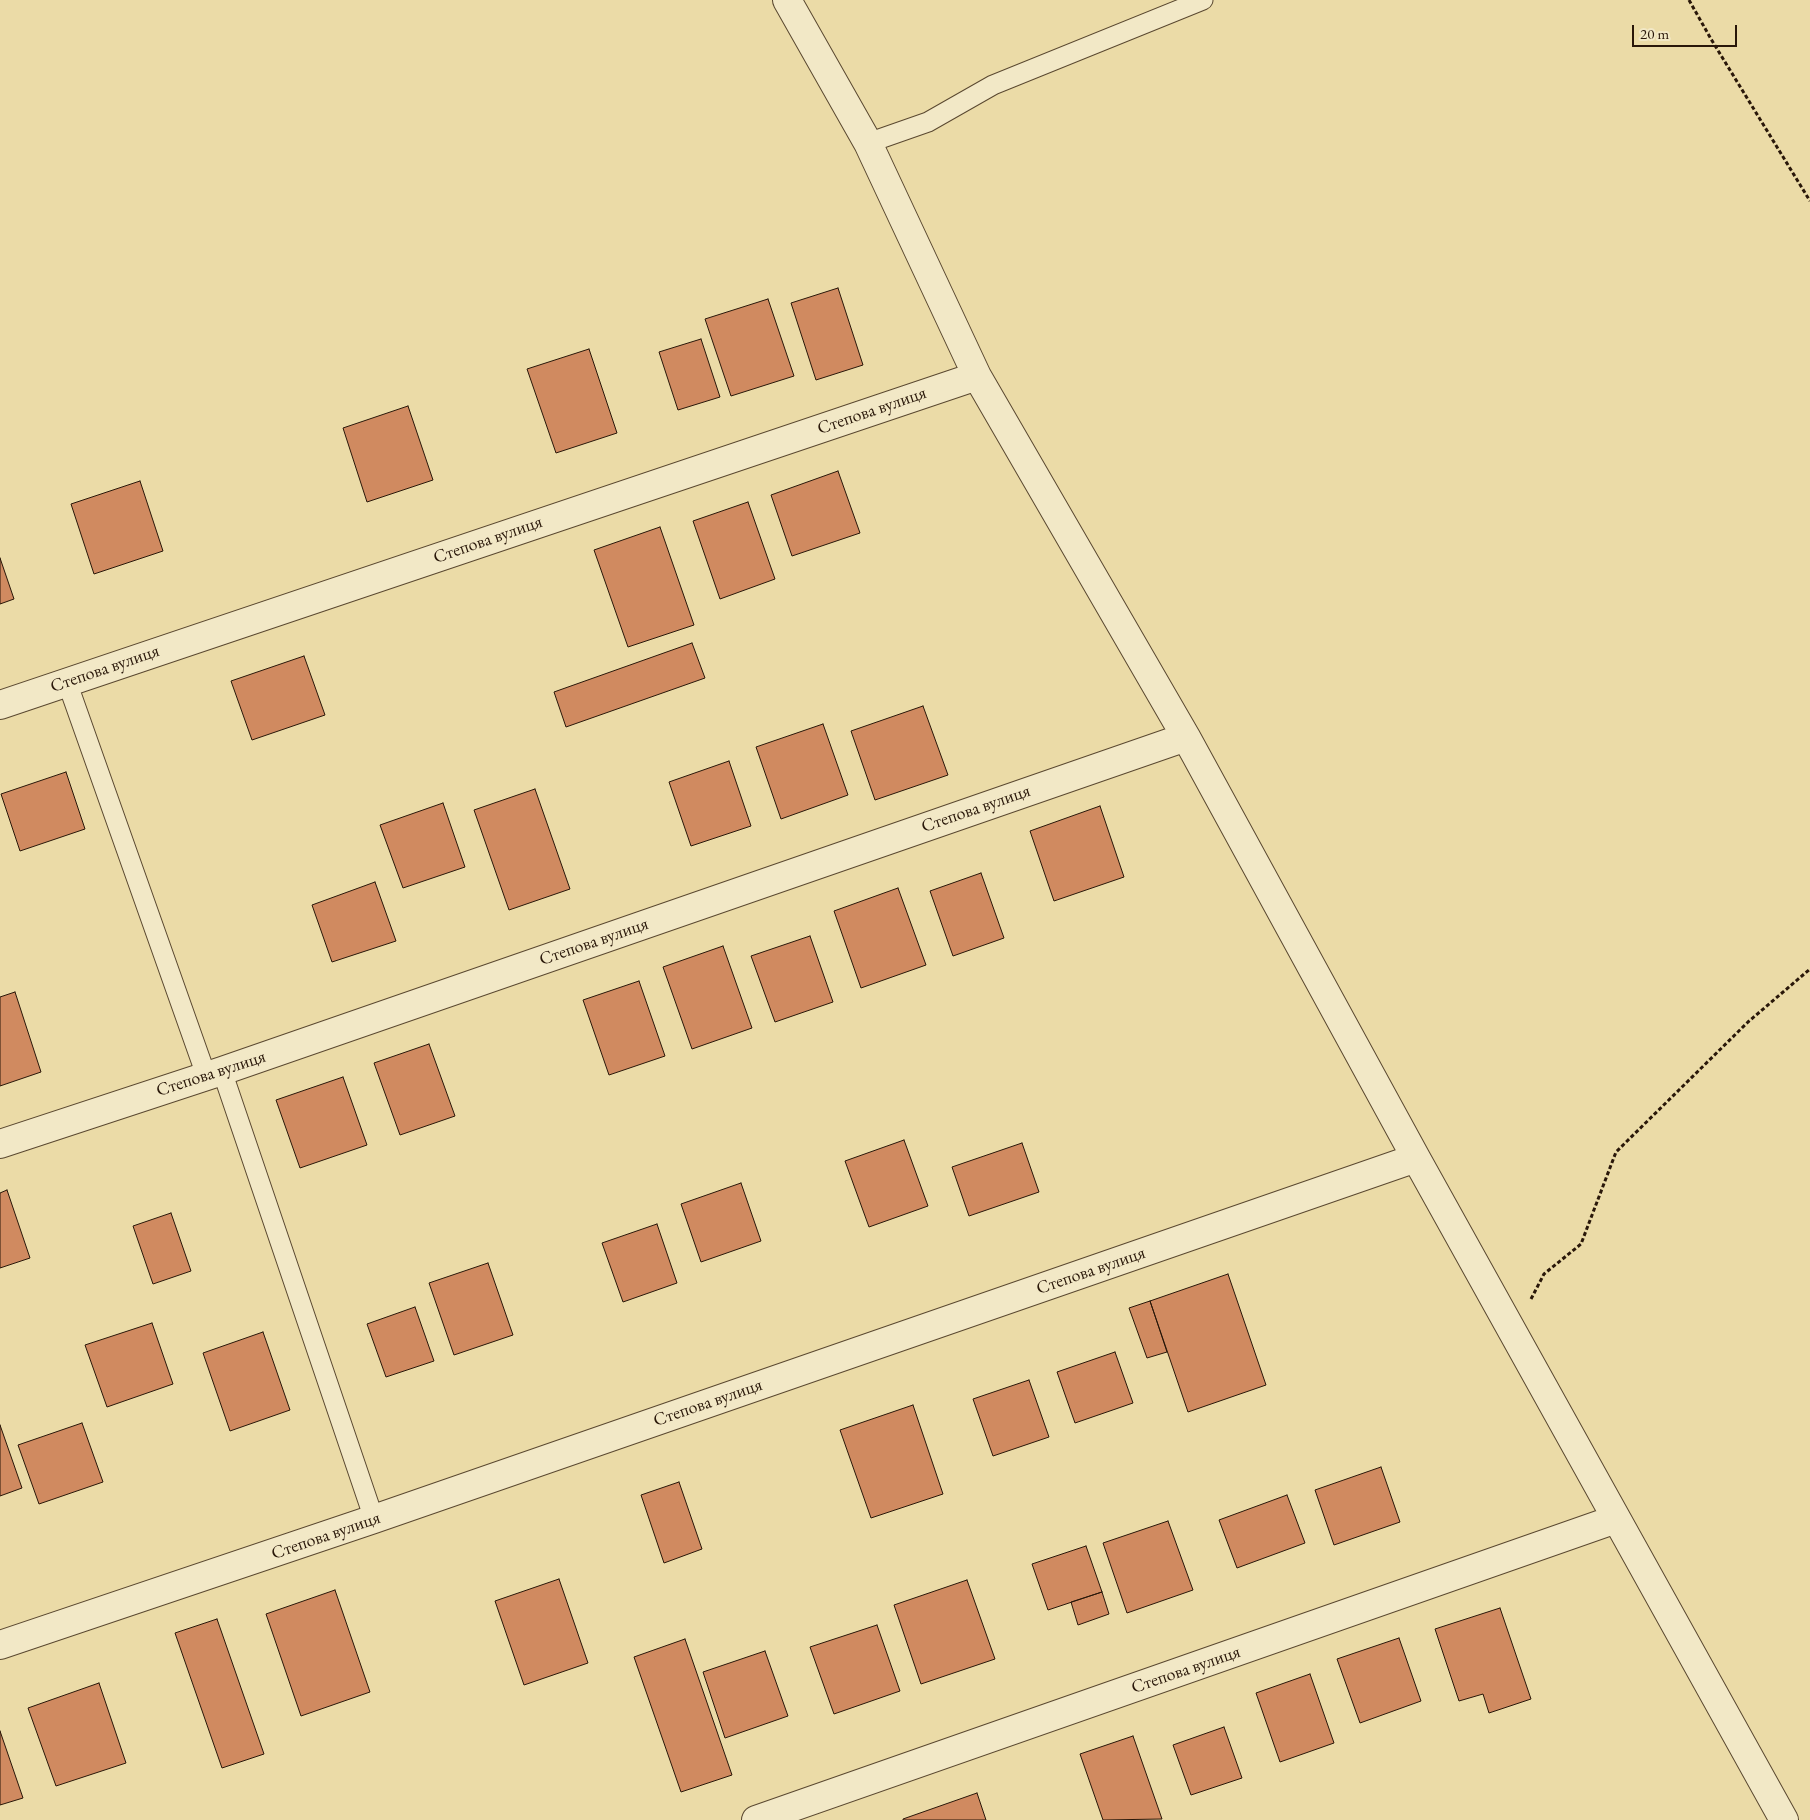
<!DOCTYPE html>
<meta charset="utf-8">
<style>
body{margin:0}
#map{position:relative;width:1810px;height:1820px;overflow:hidden;background:#ebdba7;font-family:"EB Garamond",serif}
canvas{display:block}
.scale{position:absolute;left:1632px;top:25px;width:105px;height:22px;box-sizing:border-box;border:2px solid #291709;border-top:0;padding-left:6px;font-size:15px;line-height:18px;white-space:nowrap;color:#291709;-webkit-text-stroke:4px #f2e8c6;paint-order:stroke}
</style>
<div id="map">
<canvas width="1810" height="1820"></canvas>
<div class="scale">20 m</div>
</div>
<script>
const context = document.querySelector('canvas').getContext('2d');
context.lineJoin = 'round';
function fill(path, color) { context.fillStyle = color; context.fill(path, 'evenodd'); }
const shape = rows => new Path2D(rows.map(r => 'M' + r).join(''));
function stroke(path, color, width, dash) { context.strokeStyle = color; context.lineWidth = width; context.lineCap = dash ? 'butt' : 'round'; context.setLineDash(dash || []); context.stroke(path); }
function label(font, color, halo, rows, align = 'center') {
  context.font = font + ' "EB Garamond",serif'; context.lineWidth = 4; context.setLineDash([]); context.textBaseline = 'middle'; context.strokeStyle = halo; context.fillStyle = color; for (const [text, x, y, turn = 0] of rows) {
    context.save(); context.translate(x, y); context.rotate((+turn || 0) * Math.PI / 180); context.textAlign = isNaN(turn) ? turn : align; if (halo) context.strokeText(text, 0, 0); context.fillText(text, 0, 0); context.restore();
  }
}
const building = shape([
 [838,288,863,365,816,380,791,303,838,288],
 [768,299,794,376,731,396,705,319,768,299],
 [701,339,720,397,678,410,659,352,701,339],
 [589,349,617,433,556,453,527,369,589,349],
 [408,406,433,480,367,502,343,428,408,406],
 [838,471,860,533,792,556,771,495,838,471],
 [140,481,163,551,94,574,71,504,140,481],
 [748,502,775,579,720,599,693,521,748,502],
 [660,527,694,625,628,647,594,550,660,527],
 [0,558,14,599,0,604,0,558],
 [692,643,705,678,566,727,554,692,692,643],
 [304,656,325,715,252,740,231,681,304,656],
 [923,706,948,775,875,800,851,731,923,706],
 [823,724,848,795,781,819,756,747,823,724],
 [729,761,751,826,691,846,669,782,729,761],
 [66,772,85,829,20,851,1,794,66,772],
 [535,789,570,889,509,910,474,810,535,789],
 [443,803,465,867,403,888,380,825,443,803],
 [1100,806,1124,877,1054,901,1030,831,1100,806],
 [981,873,1004,938,953,956,930,891,981,873],
 [375,882,396,941,332,962,312,905,375,882],
 [898,888,926,965,861,988,834,911,898,888],
 [810,936,833,1002,775,1022,751,956,810,936],
 [723,946,752,1028,692,1049,663,967,723,946],
 [639,981,665,1056,609,1075,583,1000,639,981],
 [15,992,41,1072,0,1086,0,997,15,992],
 [429,1044,455,1116,400,1135,374,1063,429,1044],
 [343,1077,367,1145,300,1168,276,1100,343,1077],
 [904,1140,928,1206,869,1227,845,1161,904,1140],
 [1022,1143,1039,1192,969,1216,952,1167,1022,1143],
 [741,1183,761,1241,701,1262,681,1204,741,1183],
 [7,1190,30,1258,0,1268,0,1193,7,1190],
 [171,1213,191,1271,153,1284,133,1226,171,1213],
 [657,1224,677,1283,623,1302,602,1243,657,1224],
 [488,1263,513,1335,454,1355,429,1283,488,1263],
 [1228,1274,1266,1385,1188,1412,1150,1301,1228,1274],
 [1150,1301,1167,1352,1147,1358,1129,1308,1150,1301],
 [415,1307,434,1361,386,1377,367,1324,415,1307],
 [152,1323,173,1384,107,1407,85,1345,152,1323],
 [263,1332,290,1410,230,1431,203,1353,263,1332],
 [1115,1352,1133,1403,1075,1423,1057,1372,1115,1352],
 [1029,1380,1049,1437,993,1456,973,1399,1029,1380],
 [913,1405,943,1494,871,1518,840,1430,913,1405],
 [82,1423,103,1482,39,1504,18,1445,82,1423],
 [0,1425,22,1488,0,1496,0,1425],
 [1381,1467,1400,1522,1334,1545,1315,1490,1381,1467],
 [679,1482,702,1549,664,1563,641,1495,679,1482],
 [1287,1495,1305,1543,1237,1568,1219,1520,1287,1495],
 [1168,1521,1193,1590,1127,1613,1103,1543,1168,1521],
 [1086,1546,1102,1592,1048,1610,1032,1564,1086,1546],
 [559,1579,588,1663,524,1685,495,1601,559,1579],
 [967,1580,995,1659,921,1684,894,1605,967,1580],
 [335,1590,370,1692,301,1716,266,1614,335,1590],
 [1102,1592,1109,1614,1078,1625,1071,1602,1102,1592],
 [1500,1608,1531,1699,1489,1713,1483,1694,1459,1701,1435,1629,1500,1608],
 [217,1619,264,1754,222,1768,175,1633,217,1619],
 [877,1625,900,1691,834,1714,810,1647,877,1625],
 [1399,1638,1421,1701,1360,1723,1337,1659,1399,1638],
 [685,1639,732,1775,681,1792,634,1657,685,1639],
 [765,1651,788,1716,725,1738,703,1672,765,1651],
 [1310,1674,1334,1743,1280,1762,1256,1693,1310,1674],
 [99,1683,126,1763,56,1786,28,1708,99,1683],
 [1224,1727,1242,1778,1191,1795,1173,1745,1224,1727],
 [0,1731,23,1798,0,1805,0,1731],
 [1133,1736,1162,1819,1103,1820,1080,1754,1133,1736],
 [977,1793,986,1820,903,1820,903,1819,977,1793]
]);
fill(building, '#d08a60');
stroke(building, '#291709', 1);
const service = shape([
 [868,143,928,122,993,85,1203,0],
 [67,682,206,1075],
 [222,1071,374,1519]
]);
const minor = shape([
 [787,0,868,143,977,376,1186,737,1416,1158,1784,1820],
 [0,705,977,376],
 [0,1144,222,1071,1186,737],
 [0,1645,374,1519,1416,1158],
 [756,1820,1616,1519]
]);
stroke(service, '#5a4830', 21);
stroke(minor, '#5a4830', 30);
stroke(shape([
 [1689,0,1711,39,1810,201],
 [1531,1299,1544,1274,1581,1244,1616,1152,1748,1022,1810,969]
]), '#291709', 3, [4, 2.5]);
stroke(service, '#f2e8c6', 19);
stroke(minor, '#f2e8c6', 28);
label('18px', '#291709', '#f2e8c6', [
 ["Степова вулиця",872,411,-19],
 ["Степова вулиця",488,540,-19],
 ["Степова вулиця",105,669,-19],
 ["Степова вулиця",976,809,-19],
 ["Степова вулиця",594,942,-19],
 ["Степова вулиця",211,1074,-18],
 ["Степова вулиця",1091,1271,-19],
 ["Степова вулиця",708,1403,-19],
 ["Степова вулиця",326,1536,-19],
 ["Степова вулиця",1186,1670,-19]
]);
</script>
